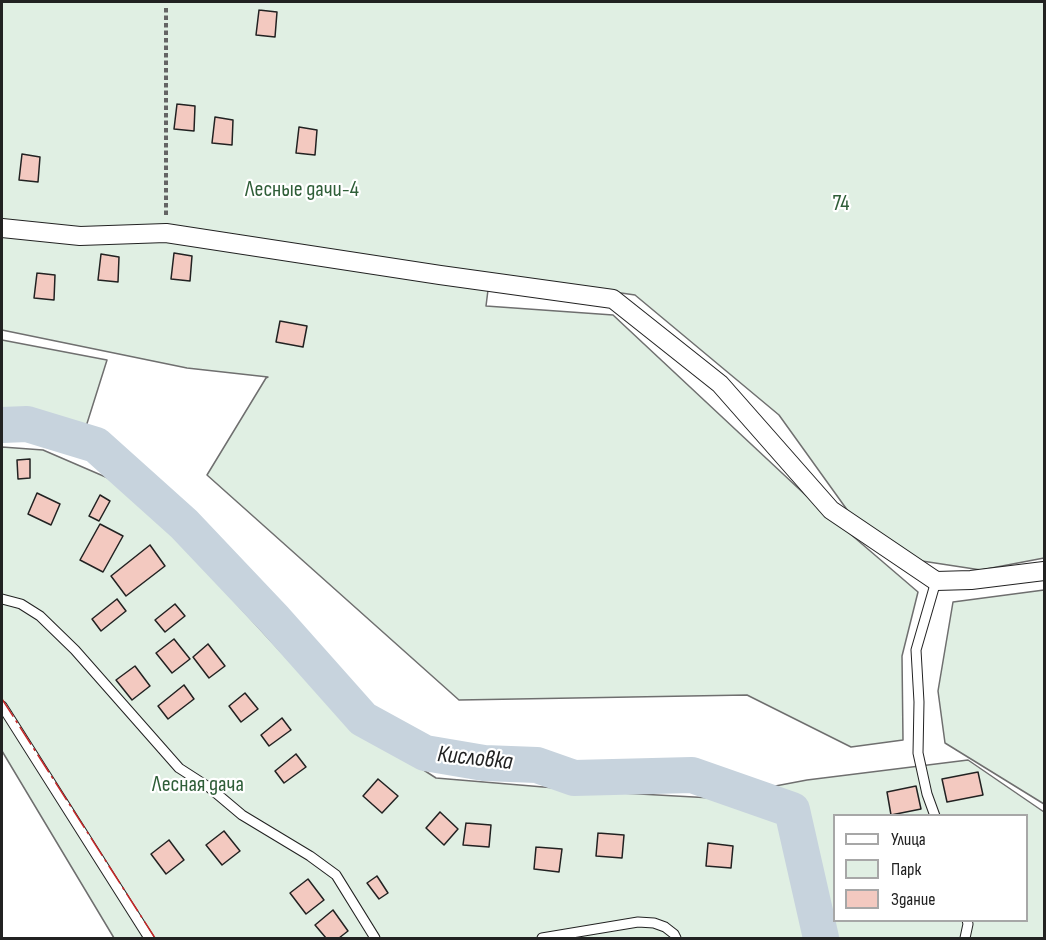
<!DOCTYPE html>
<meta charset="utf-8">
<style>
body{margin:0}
#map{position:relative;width:1046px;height:940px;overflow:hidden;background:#fff;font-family:"Sofia Sans Condensed",sans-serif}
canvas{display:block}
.frame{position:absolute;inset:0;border:3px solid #222;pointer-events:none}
.legend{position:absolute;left:833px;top:814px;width:195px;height:108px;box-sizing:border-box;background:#fff;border:2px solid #a7a7a7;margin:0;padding:8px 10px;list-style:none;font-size:18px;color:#222}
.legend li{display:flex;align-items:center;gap:12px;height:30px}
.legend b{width:30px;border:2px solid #a7a7a7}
</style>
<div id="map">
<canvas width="1046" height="940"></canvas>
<div class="frame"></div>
<ul class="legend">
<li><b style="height:8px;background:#fff"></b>Улица</li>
<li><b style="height:16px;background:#e0efe3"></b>Парк</li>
<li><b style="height:16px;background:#f3c9c0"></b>Здание</li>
</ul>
</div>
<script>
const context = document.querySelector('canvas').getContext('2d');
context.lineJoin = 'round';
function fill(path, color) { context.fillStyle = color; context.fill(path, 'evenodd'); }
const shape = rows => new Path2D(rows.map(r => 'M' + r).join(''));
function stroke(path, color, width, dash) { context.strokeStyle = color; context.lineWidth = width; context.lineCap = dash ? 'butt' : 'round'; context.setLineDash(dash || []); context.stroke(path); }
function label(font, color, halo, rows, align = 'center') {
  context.font = font + ' "Sofia Sans Condensed",sans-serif'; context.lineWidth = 4.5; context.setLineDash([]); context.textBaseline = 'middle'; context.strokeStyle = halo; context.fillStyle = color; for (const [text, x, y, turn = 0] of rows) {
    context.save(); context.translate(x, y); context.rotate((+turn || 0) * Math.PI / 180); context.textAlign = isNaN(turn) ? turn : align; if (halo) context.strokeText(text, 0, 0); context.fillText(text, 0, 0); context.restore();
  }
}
const green = shape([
 [2,2,1044,2,1044,558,981,570,922,561,858,525,779,415,635,295,490,274,486,306,613,315,813,502,918,592,902,656,903,740,851,747,747,695,459,700,207,475,266,378,268,377,187,368,2,330,2,2],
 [2,340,107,360,84,433,35,418,2,418,2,340],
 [2,447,43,450,145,494,199,563,341,717,436,778,603,792,712,798,807,780,968,760,1044,812,1044,938,114,938,2,751,2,447],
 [834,816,1026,816,1026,920,834,920,834,816],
 [1044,590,1044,804,945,743,938,691,953,602,1044,590]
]);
fill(green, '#e0efe3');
stroke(green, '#6f6f6f', 1.5);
stroke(shape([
 [2,425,27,424,96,445,184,524,275,620,363,719,425,753,484,763,537,765,574,778,692,775,792,810,821,938]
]), '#c7d3dd', 36);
const building = shape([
 [259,10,277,12,275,37,256,35,259,10],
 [177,104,195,106,194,131,174,129,177,104],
 [215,117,233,120,232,145,212,143,215,117],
 [299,127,317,130,315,155,296,153,299,127],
 [22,154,40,157,38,182,19,180,22,154],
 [174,253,192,256,190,281,171,279,174,253],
 [101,254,119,257,118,282,98,280,101,254],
 [37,273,55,275,54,300,34,298,37,273],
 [280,321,307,326,303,347,276,342,280,321],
 [30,459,30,478,18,479,17,460,30,459],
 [37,493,60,504,51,525,28,514,37,493],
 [100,495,110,501,99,521,89,516,100,495],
 [100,524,123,536,103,572,80,560,100,524],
 [150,545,165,566,126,596,111,576,150,545],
 [117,599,126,611,101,631,92,619,117,599],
 [175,604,185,616,165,632,155,620,175,604],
 [174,639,190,659,172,673,156,653,174,639],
 [208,644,225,666,209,678,193,657,208,644],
 [135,666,150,686,132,700,116,680,135,666],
 [184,685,194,699,168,719,158,706,184,685],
 [245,693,258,709,241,722,229,706,245,693],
 [282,718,291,730,269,746,261,735,282,718],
 [296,754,306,767,284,783,275,771,296,754],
 [978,772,983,795,947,802,942,779,978,772],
 [378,779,398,796,382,813,363,796,378,779],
 [916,786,921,809,891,815,887,792,916,786],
 [440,812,458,829,444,845,426,828,440,812],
 [466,823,491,825,489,847,463,845,466,823],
 [224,831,240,851,222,865,206,845,224,831],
 [598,833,624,835,622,858,596,856,598,833],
 [169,840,184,860,166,874,151,854,169,840],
 [708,843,733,846,731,868,706,866,708,843],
 [536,847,562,849,559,872,534,869,536,847],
 [377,876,388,893,379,899,367,883,377,876],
 [308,879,324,900,306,914,290,893,308,879],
 [333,910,348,931,339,938,326,938,315,925,333,910]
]);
fill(building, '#f3c9c0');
stroke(building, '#222', 1.5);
const lane = shape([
 [2,599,21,604,40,616,75,650,179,768,210,788,242,815,310,856,336,875,375,938],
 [2,706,149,938],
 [935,816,927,794,918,753,919,702,916,650,936,581],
 [542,938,638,922,654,923,665,927,674,934,676,938],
 [965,938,968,924,967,920]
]);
const street = shape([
 [2,228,80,236,166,233,440,275,613,299,720,384,831,510,936,581,971,580,1044,571]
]);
stroke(lane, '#222', 11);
stroke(street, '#222', 20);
stroke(shape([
 [166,8,166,217]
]), '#646464', 4, [4.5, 3]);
stroke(lane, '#fff', 9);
stroke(street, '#fff', 18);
stroke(shape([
 [2,699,155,938]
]), '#c62828', 1.5, [21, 4.5, 3, 4.5]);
label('22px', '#2f5e38', '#fff', [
 ["Лесные дачи-4",302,190],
 ["74",841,204],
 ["Лесная дача",198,785]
]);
label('italic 24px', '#222', '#fff', [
 ["Кисловка",475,759,6]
]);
</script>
